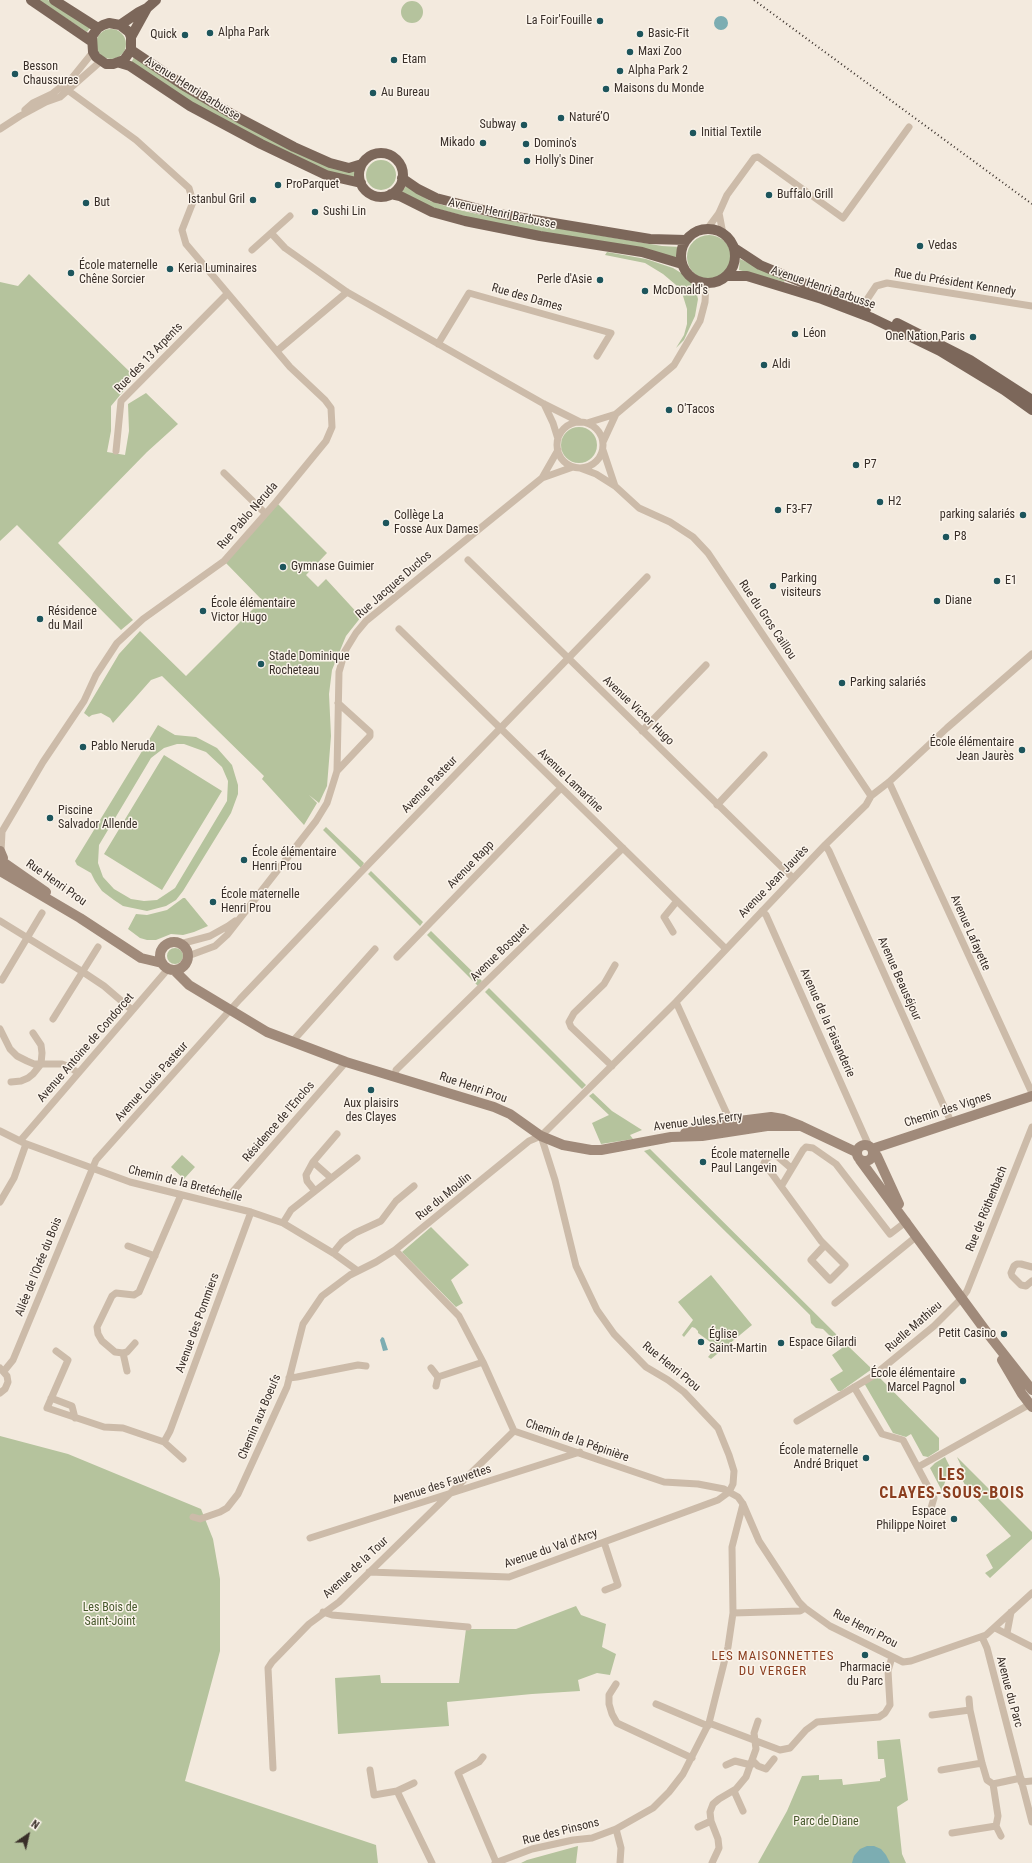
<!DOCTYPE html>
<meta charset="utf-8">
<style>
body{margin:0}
#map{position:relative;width:1032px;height:1863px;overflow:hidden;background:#f3eade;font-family:"Roboto Condensed",sans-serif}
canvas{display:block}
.north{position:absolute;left:8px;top:1815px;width:40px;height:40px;-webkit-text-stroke:3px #fbf4eb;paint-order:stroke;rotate:34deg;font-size:11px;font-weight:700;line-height:16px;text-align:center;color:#392f29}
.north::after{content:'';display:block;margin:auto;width:14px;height:18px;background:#392f29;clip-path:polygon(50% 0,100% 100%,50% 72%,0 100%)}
</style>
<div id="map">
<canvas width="1032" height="1863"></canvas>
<div class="north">N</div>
</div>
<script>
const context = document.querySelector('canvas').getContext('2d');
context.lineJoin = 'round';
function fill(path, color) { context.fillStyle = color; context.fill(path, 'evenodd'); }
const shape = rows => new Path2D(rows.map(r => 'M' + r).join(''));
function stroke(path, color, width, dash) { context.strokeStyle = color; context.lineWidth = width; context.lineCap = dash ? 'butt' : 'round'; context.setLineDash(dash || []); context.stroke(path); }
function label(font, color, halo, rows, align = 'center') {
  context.font = font + ' "Roboto Condensed",sans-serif'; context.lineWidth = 3; context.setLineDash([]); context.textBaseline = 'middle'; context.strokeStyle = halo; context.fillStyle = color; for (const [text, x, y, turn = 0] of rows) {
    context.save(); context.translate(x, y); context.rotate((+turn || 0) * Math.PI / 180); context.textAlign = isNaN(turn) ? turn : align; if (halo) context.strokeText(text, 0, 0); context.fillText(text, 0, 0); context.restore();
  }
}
fill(shape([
 [38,0,48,0,90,28,87,32],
 '401 12a11 11 0 1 1 22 0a11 11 0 1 1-22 0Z',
 '96 44a15 15 0 1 1 30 0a15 15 0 1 1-30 0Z',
 [134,57,200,100,357,171,357,179,324,170,280,150,188,100,131,63],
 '366 175a15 15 0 1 1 30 0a15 15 0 1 1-30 0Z',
 [406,186,430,201,455,209,486,216,662,246,680,247,678,259,472,218,427,206,402,192],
 '687 257a22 22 0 1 1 44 0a22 22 0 1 1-44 0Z',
 [607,252,646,259,673,268,686,276,695,287,698,299,695,316,684,340,676,348,684,335,687,324,687,309,683,296,676,285,663,274,645,263,605,255],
 [740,259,785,279,784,282,739,270],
 [29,274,131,373,126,388,111,406,111,431,107,452,125,455,129,431,128,404,146,393,178,424,147,452,58,543,133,620,121,630,17,525,0,541,0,282,18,286],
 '561 445a18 18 0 1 1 36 0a18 18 0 1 1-36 0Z',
 [276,502,327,553,306,575,318,587,326,579,361,617,346,636,332,670,329,694,331,736,327,786,319,803,309,795,317,803,304,825,262,779,264,776,162,676,151,680,113,723,110,718,101,713,92,715,89,717,84,713,119,654,140,631,186,676,262,600,224,561],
 [158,725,175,735,196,737,217,748,232,765,238,785,238,794,231,813,183,891,176,900,166,906,147,911,123,906,114,900,102,891,95,881,91,873,77,865,75,861],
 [184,744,206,752,222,767,228,781,227,801,175,888,157,900,144,901,131,899,114,889,103,877,98,863,99,845,151,758,164,748,177,744],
 [164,755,222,791,162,890,104,854],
 [326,827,364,863,361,868,323,830],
 [371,871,423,922,420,926,368,874],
 [183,898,185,898,208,926,194,932,183,935,171,934,156,940,147,940,140,938,128,929,136,914,147,915,167,910],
 [431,931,482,981,478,986,427,935],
 '167 956a8 8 0 1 1 16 0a8 8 0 1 1-16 0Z',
 [489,988,586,1085,582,1089,485,992],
 [593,1093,612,1111,642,1130,630,1135,633,1139,601,1144,592,1123,609,1115,589,1096],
 [650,1149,847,1345,872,1369,841,1391,838,1391,830,1379,843,1371,832,1355,842,1348,823,1329,816,1328,811,1323,810,1315,644,1151],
 [182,1155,195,1167,184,1179,171,1167],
 [431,1227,469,1265,451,1280,463,1303,456,1307,402,1252],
 [711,1275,752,1325,711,1359,708,1357,714,1350,710,1347,713,1344,698,1333,698,1331,695,1328,692,1327,684,1337,682,1335,693,1320,678,1302],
 [876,1374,939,1438,939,1450,928,1457,923,1456,911,1434,906,1437,893,1433,864,1383],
 [0,1436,68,1454,201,1509,213,1539,220,1579,220,1651,185,1781,376,1845,378,1863,0,1863],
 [945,1457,950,1467,942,1491,930,1468,935,1463],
 [957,1457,1032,1532,1032,1539,990,1578,985,1573,993,1568,986,1555,1011,1536,966,1487,960,1475,962,1468],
 [576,1606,581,1615,606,1624,602,1647,616,1654,610,1675,597,1673,578,1680,580,1691,532,1694,447,1702,449,1726,338,1734,335,1678,380,1675,381,1683,459,1683,466,1629,516,1629],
 [900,1739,908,1800,897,1807,902,1854,906,1863,758,1863,787,1811,802,1776,819,1775,819,1780,842,1779,843,1785,880,1781,880,1779,886,1777,884,1759,878,1759,877,1741],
 [578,1846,576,1863,521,1863,527,1860]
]), '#b5c39d');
fill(shape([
 '714 23a7 7 0 1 1 14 0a7 7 0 1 1-14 0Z',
 [382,1337,384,1338,388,1350,383,1351,380,1340],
 [867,1846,874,1846,881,1849,886,1855,890,1863,852,1863,854,1856,860,1849]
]), '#7cadb2');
stroke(shape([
 [25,110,33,103,52,94,72,78,93,52],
 [0,129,20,116,46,102,60,97,101,61],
 [719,213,723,234],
 [707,229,719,213,727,195,754,158,758,157,843,218,909,127],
 [271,233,285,248,347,292,544,404,580,422],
 [252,250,290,216],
 [862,307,876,286,887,283,1032,306],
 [438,344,469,293,611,333,597,356],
 [277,351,347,292],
 [544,404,553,423,558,439],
 '557 445a23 23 0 1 1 46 0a23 23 0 1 1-46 0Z',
 [587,423,616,414,674,365,700,321,705,302,706,283],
 [603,442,616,414],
 [603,450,615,486],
 [116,451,121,401,227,294],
 [580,468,596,474,615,486,639,508,670,522,693,537,708,553,871,796],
 [224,473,265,513],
 [542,478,558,450],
 [468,560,793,878],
 [399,629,726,949],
 [642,731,706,665],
 [337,771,370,736,370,732,338,703],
 [889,782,1032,1093],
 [717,805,764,755],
 [0,835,43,762,84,701,96,675,117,643,143,619,224,561,276,502,326,441,332,427,331,408,325,400,290,367,186,244,182,230,193,202,189,188,136,140,62,86],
 [825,845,829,851,951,1122],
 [1,852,2,832],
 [762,911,766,915,869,1146],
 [0,921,83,972,104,986,132,1010],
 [673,932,664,917,677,901],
 [180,944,210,936,228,926,235,921],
 [188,956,215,946,227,935,316,821,327,803,337,771,339,672,345,651,356,633,366,621,542,478,573,467],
 [397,957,561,788],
 [2,980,42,913],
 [676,1002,732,1125],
 [53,1019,98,947],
 [0,1029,10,1049,17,1056,27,1061,34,1064,62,1064,70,1067,78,1073],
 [292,1042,375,949],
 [612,1066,571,1027,569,1022,574,1013,604,984,615,965],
 [395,1076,396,1070,623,848],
 [11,1082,21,1081,28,1078,33,1074,41,1064,42,1053,41,1045,33,1033],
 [0,1131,24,1143,130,1182,251,1212,283,1223,333,1253,358,1271],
 [541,1136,555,1180,576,1266,597,1310,614,1334,646,1367,668,1380,684,1392,718,1428,729,1455,734,1471,733,1484,729,1492,738,1497,743,1504,759,1541,799,1602,805,1608,830,1626,903,1662,911,1661,986,1635,1032,1593],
 [20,1141,168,969],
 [313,1162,331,1178],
 [791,1168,777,1156,772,1155,766,1159,764,1163,821,1241,845,1265,830,1280,811,1260,825,1245],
 [782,1185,803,1150,806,1147,813,1148,836,1164,890,1234,907,1221],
 [315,1191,307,1181,306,1175,313,1162,337,1134],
 [228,1197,346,1062],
 [0,1202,14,1178,26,1144],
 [283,1223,291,1210,357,1158],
 [128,1246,155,1256],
 [333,1253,342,1242,355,1233,381,1221,396,1201,414,1186],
 [1032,1267,1021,1264,1017,1264,1014,1266,1011,1273,1012,1276,1021,1285,1026,1286,1032,1281],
 [835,1303,917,1236],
 [135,1343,127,1352,123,1353,115,1352,102,1341,98,1334,97,1327,112,1296,116,1293,134,1295,139,1292,181,1195],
 [56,1351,68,1360,47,1408,104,1427,123,1428,164,1442,183,1459],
 [123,1353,127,1371],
 [431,1368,438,1377],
 [4,1371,13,1360,96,1160,240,999,360,873,647,577],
 [289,1378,297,1377,358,1365,366,1366],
 [436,1386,438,1377,483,1362],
 [854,1387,882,1434,903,1440,934,1498,931,1508],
 [0,1393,5,1389,8,1382,7,1376,0,1368],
 [51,1398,72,1406,75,1418],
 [797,1421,873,1376,934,1326,962,1298,967,1291,1032,1127],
 [164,1442,170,1431,251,1212],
 [918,1467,1032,1403],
 [193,1517,200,1519,220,1512,227,1508,238,1494,287,1387,303,1324,322,1296,350,1275,376,1262,395,1250,529,1141,541,1136,676,1002,825,845,866,805,871,796,889,782,947,728,1032,654],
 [310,1538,580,1452],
 [604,1542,618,1585,605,1590],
 [369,1572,509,1577,718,1500,729,1492,724,1489,698,1484,664,1482,514,1431,483,1362,459,1316,395,1250],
 [323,1612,332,1615,468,1627],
 [733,1613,800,1611,805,1608],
 [995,1628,1032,1647],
 [1007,1633,1011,1612],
 [982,1637,987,1648,1032,1822],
 [616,1684,609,1695,609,1704,612,1714,617,1723,692,1758],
 [969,1699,970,1710,982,1763,987,1780,993,1784,998,1816,996,1826,1001,1836],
 [656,1704,708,1726],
 [932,1715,970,1710],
 [709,1723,780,1750,790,1748,806,1730,817,1722,879,1717,885,1713,890,1705,888,1671,892,1657],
 [483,1757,479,1762,458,1773,496,1862],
 [753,1761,758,1766,766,1769,774,1759],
 [726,1765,735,1761,751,1765],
 [273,1768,268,1668,272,1662,309,1624,339,1602,514,1431],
 [370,1770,374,1795,397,1791,414,1783],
 [941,1770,982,1763],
 [1021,1782,1032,1781],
 [993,1784,1021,1778],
 [397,1791,432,1863],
 [734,1791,743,1811],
 [698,1827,711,1821],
 [616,1829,621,1848,620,1863],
 [952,1833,996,1826],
 [495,1863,532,1849,573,1840,592,1838,616,1829,653,1808,669,1792,683,1774,709,1723,728,1647,733,1613,732,1547,743,1504],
 [712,1863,719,1848,718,1839,711,1821,710,1812,713,1804,719,1799,736,1789,746,1777,756,1749,754,1733,758,1721]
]), '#ccbba9', 7);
stroke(shape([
 [0,851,3,858,0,867],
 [3,862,46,892],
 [0,871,80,918,141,958,162,963],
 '160 956a14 14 0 1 1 28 0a14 14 0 1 1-28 0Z',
 [174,970,189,985,267,1032,346,1062,494,1107,510,1114,541,1136,563,1145,591,1150,601,1150,671,1137,702,1136,767,1126,801,1126],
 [685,1133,731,1122,771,1117,783,1119,801,1126,856,1152],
 '857 1153a8 8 0 1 1 16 0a8 8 0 1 1-16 0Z',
 [872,1149,1032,1096],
 [873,1152,877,1156,899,1204],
 [860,1160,988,1334,1032,1390],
 [1002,1360,1022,1394,1032,1407]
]), '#a08a7a', 10);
stroke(shape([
 [31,0,91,41],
 [54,0,98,28],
 [120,25,139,12,147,8],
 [131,37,129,32,120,25,109,23,103,25,98,28,92,36,93,52,96,57,106,64,113,64,124,60,131,50,131,37,147,8,156,0],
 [131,50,186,87,237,117,294,147,330,163,349,168,362,164],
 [120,63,130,66,190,106,261,144,326,175,361,183],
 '359 175a22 22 0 1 1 44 0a22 22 0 1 1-44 0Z',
 [402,178,418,189,436,198,499,214,650,239,686,240],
 [391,194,400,196,432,212,465,221,540,236,642,252,682,264],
 '681 256a27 27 0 1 1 54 0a27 27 0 1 1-54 0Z',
 [734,248,760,265,866,309],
 [726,276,747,276,822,299,872,318,940,351,1004,390,1032,410],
 [897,323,970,360,1032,400]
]), '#7c675a', 10);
stroke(shape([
 [754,0,1032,204]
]), '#392f29', 2, [1, 3]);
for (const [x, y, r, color] of [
 [600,21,4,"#1d555c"],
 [210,33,4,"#1d555c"],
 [640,34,4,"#1d555c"],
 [185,35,4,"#1d555c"],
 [630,52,4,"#1d555c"],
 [394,60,4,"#1d555c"],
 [620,71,4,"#1d555c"],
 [15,74,4,"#1d555c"],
 [606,89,4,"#1d555c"],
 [373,93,4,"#1d555c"],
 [561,118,4,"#1d555c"],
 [524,125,4,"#1d555c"],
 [693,133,4,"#1d555c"],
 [483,143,4,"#1d555c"],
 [526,144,4,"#1d555c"],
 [527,161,4,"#1d555c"],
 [278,185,4,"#1d555c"],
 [769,195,4,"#1d555c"],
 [253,200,4,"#1d555c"],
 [86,203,4,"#1d555c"],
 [315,212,4,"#1d555c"],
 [920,246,4,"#1d555c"],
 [170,269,4,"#1d555c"],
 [71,273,4,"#1d555c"],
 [600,280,4,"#1d555c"],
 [645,291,4,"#1d555c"],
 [795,334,4,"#1d555c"],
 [973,337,4,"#1d555c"],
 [764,365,4,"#1d555c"],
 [669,410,4,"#1d555c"],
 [856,465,4,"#1d555c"],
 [880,502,4,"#1d555c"],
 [778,510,4,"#1d555c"],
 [1023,515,4,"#1d555c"],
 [386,523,4,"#1d555c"],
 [946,537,4,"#1d555c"],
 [283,567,4,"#1d555c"],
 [997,581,4,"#1d555c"],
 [773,586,4,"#1d555c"],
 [937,601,4,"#1d555c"],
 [203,611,4,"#1d555c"],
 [40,619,4,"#1d555c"],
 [261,664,4,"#1d555c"],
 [842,683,4,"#1d555c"],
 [83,747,4,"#1d555c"],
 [1022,750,4,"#1d555c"],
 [50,818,4,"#1d555c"],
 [244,860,4,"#1d555c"],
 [213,902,4,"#1d555c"],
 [371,1090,4,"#1d555c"],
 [703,1162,4,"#1d555c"],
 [1004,1334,4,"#1d555c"],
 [701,1342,4,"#1d555c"],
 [781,1343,4,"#1d555c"],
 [963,1381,4,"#1d555c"],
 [866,1458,4,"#1d555c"],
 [954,1519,4,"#1d555c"],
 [865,1655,4,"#1d555c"]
]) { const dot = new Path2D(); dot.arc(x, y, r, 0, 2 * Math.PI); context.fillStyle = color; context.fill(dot); stroke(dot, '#fbf4eb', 1.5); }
label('12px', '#392f29', '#fbf4eb', [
 ["La Foir'Fouille",592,21,"right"],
 ["Alpha Park",218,33],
 ["Basic-Fit",648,34],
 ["Quick",177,35,"right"],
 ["Maxi Zoo",638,52],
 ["Etam",402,60],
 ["Besson",23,67],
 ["Chaussures",23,81],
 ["Alpha Park 2",628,71],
 ["Maisons du Monde",614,89],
 ["Au Bureau",381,93],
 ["Naturé’O",569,118],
 ["Subway",516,125,"right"],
 ["Initial Textile",701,133],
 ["Mikado",475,143,"right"],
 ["Domino's",534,144],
 ["Holly's Diner",535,161],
 ["ProParquet",286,185],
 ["Buffalo Grill",777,195],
 ["Istanbul Gril",245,200,"right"],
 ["But",94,203],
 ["Sushi Lin",323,212],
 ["Vedas",928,246],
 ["École maternelle",79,266],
 ["Chêne Sorcier",79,280],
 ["Keria Luminaires",178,269],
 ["Perle d'Asie",592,280,"right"],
 ["McDonald's",653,291],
 ["Léon",803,334],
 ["One Nation Paris",965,337,"right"],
 ["Aldi",772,365],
 ["O'Tacos",677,410],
 ["P7",864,465],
 ["H2",888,502],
 ["F3-F7",786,510],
 ["parking salariés",1015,515,"right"],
 ["Collège La",394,516],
 ["Fosse Aux Dames",394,530],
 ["P8",954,537],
 ["Gymnase Guimier",291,567],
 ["Parking",781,579],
 ["visiteurs",781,593],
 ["E1",1005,581],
 ["Diane",945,601],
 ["École élémentaire",211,604],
 ["Victor Hugo",211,618],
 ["Résidence",48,612],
 ["du Mail",48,626],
 ["Stade Dominique",269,657],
 ["Rocheteau",269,671],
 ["Parking salariés",850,683],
 ["École élémentaire",1014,743,"right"],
 ["Jean Jaurès",1014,757,"right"],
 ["Pablo Neruda",91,747],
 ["Piscine",58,811],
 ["Salvador Allende",58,825],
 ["École élémentaire",252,853],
 ["Henri Prou",252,867],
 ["École maternelle",221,895],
 ["Henri Prou",221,909],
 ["Aux plaisirs",371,1104,"center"],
 ["des Clayes",371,1118,"center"],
 ["École maternelle",711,1155],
 ["Paul Langevin",711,1169],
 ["Petit Casino",996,1334,"right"],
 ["Église",709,1335],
 ["Saint-Martin",709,1349],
 ["Espace Gilardi",789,1343],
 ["École élémentaire",955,1374,"right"],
 ["Marcel Pagnol",955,1388,"right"],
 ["École maternelle",858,1451,"right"],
 ["André Briquet",858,1465,"right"],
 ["Espace",946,1512,"right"],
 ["Philippe Noiret",946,1526,"right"],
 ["Pharmacie",865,1668,"center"],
 ["du Parc",865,1682,"center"]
], 'left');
label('12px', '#392f29', '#fbf4eb', [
 ["Avenue Henri Barbusse",192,89,32],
 ["Avenue Henri Barbusse",502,214,12],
 ["Rue du Président Kennedy",955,283,9],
 ["Avenue Henri Barbusse",823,288,19],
 ["Rue des Dames",527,298,16],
 ["Rue des 13 Arpents",149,358,-46],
 ["Rue Pablo Neruda",248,516,-49],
 ["Rue Jacques Duclos",394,585,-41],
 ["Rue du Gros Caillou",767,620,56],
 ["Avenue Victor Hugo",638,711,44],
 ["Avenue Lamartine",570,781,44],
 ["Avenue Pasteur",430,785,-46],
 ["Avenue Rapp",471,865,-46],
 ["Avenue Jean Jaurès",774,882,-46],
 ["Rue Henri Prou",56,883,35],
 ["Avenue Lafayette",970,933,66],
 ["Avenue Bosquet",500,953,-44],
 ["Avenue Beauséjour",899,979,66],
 ["Avenue de la Faisanderie",827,1023,66],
 ["Avenue Antoine de Condorcet",86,1048,-49],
 ["Avenue Louis Pasteur",152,1082,-48],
 ["Rue Henri Prou",473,1088,19],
 ["Chemin des Vignes",948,1110,-18],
 ["Résidence de l'Enclos",279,1122,-49],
 ["Avenue Jules Ferry",698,1122,-7],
 ["Chemin de la Bretéchelle",185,1184,14],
 ["Rue du Moulin",444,1197,-39],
 ["Rue de Röthenbach",987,1209,-68],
 ["Allée de l'Orée du Bois",39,1267,-68],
 ["Avenue des Pommiers",198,1323,-70],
 ["Ruelle Mathieu",914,1327,-41],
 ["Rue Henri Prou",671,1367,39],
 ["Chemin aux Boeufs",260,1417,-67],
 ["Chemin de la Pépinière",577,1441,19],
 ["Avenue des Fauvettes",442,1485,-18],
 ["Avenue du Val d'Arcy",551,1549,-19],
 ["Avenue de la Tour",356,1568,-43],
 ["Rue Henri Prou",865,1629,27],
 ["Avenue du Parc",1009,1692,75],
 ["Rue des Pinsons",561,1832,-14]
]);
label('12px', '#46582c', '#fbf4eb', [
 ["Les Bois de",110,1608],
 ["Saint-Joint",110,1622],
 ["Parc de Diane",826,1822]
]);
context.letterSpacing = '1px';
label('13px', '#8b3e1f', '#fbf4eb', [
 ["LES MAISONNETTES",773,1657],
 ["DU VERGER",773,1672]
]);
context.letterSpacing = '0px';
context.letterSpacing = '1px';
label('bold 16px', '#8b3e1f', '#fbf4eb', [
 ["LES",952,1476],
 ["CLAYES-SOUS-BOIS",952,1494]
]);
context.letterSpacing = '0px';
</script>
